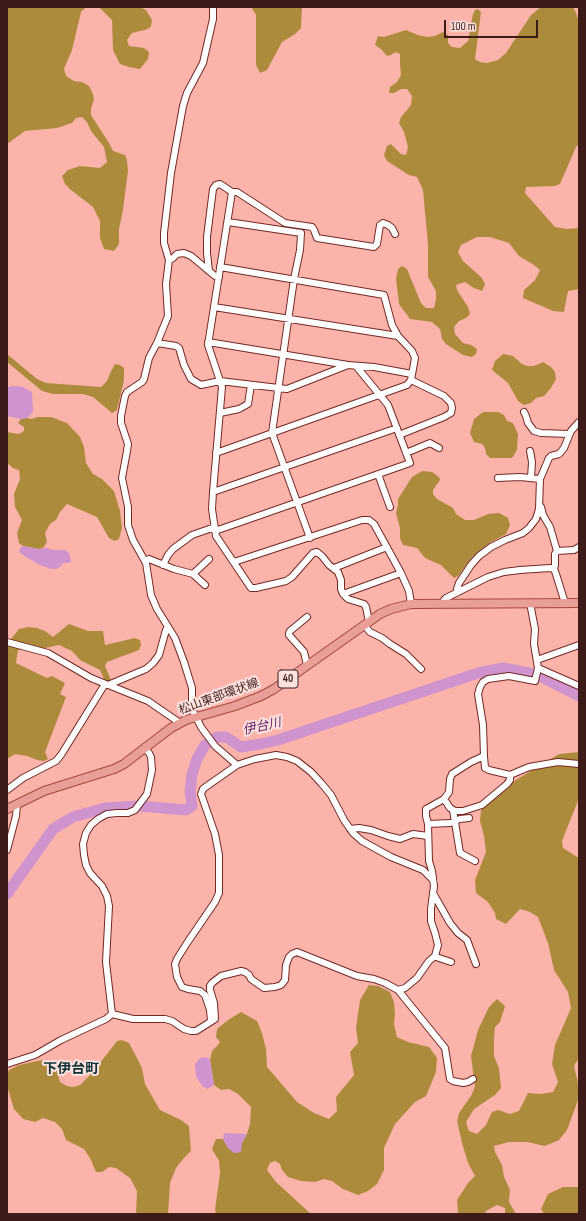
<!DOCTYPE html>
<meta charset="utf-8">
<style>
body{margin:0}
#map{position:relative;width:586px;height:1221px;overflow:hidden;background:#fcb4aa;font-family:"Sofia Sans Condensed",sans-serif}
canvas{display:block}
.frame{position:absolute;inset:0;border:8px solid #3d1b18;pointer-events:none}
.scale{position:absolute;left:444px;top:20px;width:94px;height:18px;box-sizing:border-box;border:2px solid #3d1b18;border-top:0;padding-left:5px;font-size:12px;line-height:14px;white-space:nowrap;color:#3d1b18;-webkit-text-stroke:3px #fee2de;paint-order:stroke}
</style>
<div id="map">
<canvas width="586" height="1221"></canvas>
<div class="frame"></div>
<div class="scale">100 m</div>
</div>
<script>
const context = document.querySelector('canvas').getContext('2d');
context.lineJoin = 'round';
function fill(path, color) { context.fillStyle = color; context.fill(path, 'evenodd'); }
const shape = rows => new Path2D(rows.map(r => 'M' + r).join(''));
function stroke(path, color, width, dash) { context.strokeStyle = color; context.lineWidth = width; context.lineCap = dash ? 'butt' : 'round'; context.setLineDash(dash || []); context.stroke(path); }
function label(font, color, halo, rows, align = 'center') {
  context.font = font + ' "Sofia Sans Condensed","Noto Sans JP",sans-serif'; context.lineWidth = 4; context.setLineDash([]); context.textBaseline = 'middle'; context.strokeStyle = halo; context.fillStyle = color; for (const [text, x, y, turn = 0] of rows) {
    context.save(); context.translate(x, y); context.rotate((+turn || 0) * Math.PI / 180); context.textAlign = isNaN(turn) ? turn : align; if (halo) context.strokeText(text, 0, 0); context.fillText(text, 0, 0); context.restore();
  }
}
fill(shape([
 [7,7,86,7,81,12,72,50,64,69,66,76,74,81,82,82,89,86,93,94,94,99,91,109,91,115,109,143,113,151,125,155,127,160,128,171,123,210,119,229,119,244,114,251,104,249,100,238,100,221,93,207,71,190,65,184,62,176,68,170,80,166,100,168,107,162,104,147,91,131,87,122,82,117,76,118,72,123,57,128,25,131,7,144],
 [99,7,140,7,146,10,152,20,151,26,148,29,132,33,127,40,129,46,144,48,149,52,148,59,140,69,129,67,120,64,113,50,112,20],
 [251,7,302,7,301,28,295,34,282,42,267,70,260,73,256,65,256,15],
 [541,7,573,7,576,13,579,21,579,144,576,147,560,184,555,186,526,187,525,193,555,227,567,229,579,228,579,289,568,291,564,312,553,311,523,298,524,290,535,280,540,270,534,265,519,256,509,243,490,237,477,237,461,245,458,252,463,261,482,278,485,284,482,291,474,288,465,282,456,285,457,290,468,307,470,314,466,318,459,321,454,327,455,334,463,343,471,345,477,349,476,354,472,357,463,355,446,344,442,339,440,329,432,322,410,319,399,304,396,279,398,269,402,266,407,269,421,303,426,308,434,308,436,299,436,291,428,277,428,245,423,190,417,177,409,175,387,161,384,155,387,146,391,144,401,154,406,155,408,147,404,132,399,123,401,117,411,105,412,96,407,89,401,89,394,93,389,93,390,87,397,82,401,75,400,64,400,54,395,52,391,55,387,56,382,50,375,45,378,36,384,37,406,30,418,35,427,37,435,36,443,32,448,35,448,43,452,47,460,48,468,41,473,14,475,10,478,9,481,12,475,59,480,62,487,63,498,60,506,53,531,15],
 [7,354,37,379,46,383,101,387,107,381,111,371,115,364,120,365,124,368,124,380,117,410,112,413,93,397,83,394,53,394,42,391,7,362],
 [503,354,513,356,522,364,527,366,534,366,543,362,551,367,555,372,556,379,551,388,544,396,536,398,531,403,524,405,518,401,508,383,492,370,495,361],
 [483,412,498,412,504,415,507,421,513,423,518,434,517,450,512,458,490,458,486,454,485,448,482,444,474,442,470,433,474,419],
 [37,417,51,417,67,423,80,437,84,447,86,463,93,474,102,479,114,491,120,511,122,528,119,539,115,541,109,538,97,517,67,504,60,512,56,520,50,524,45,533,47,542,43,548,39,549,23,546,19,543,17,533,22,520,15,507,14,494,20,479,19,470,13,468,7,463,7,432,19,434,24,431,24,427,18,423,21,419,27,418,32,419],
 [422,471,432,472,439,477,440,480,433,490,433,494,437,499,453,508,456,514,465,520,474,520,488,514,499,513,508,518,510,525,506,534,491,542,472,557,458,576,454,578,441,565,425,558,417,548,403,545,400,538,400,528,396,513,398,505,398,499,412,477],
 [69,624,88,631,103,631,105,645,135,638,140,640,141,645,139,650,107,662,105,666,111,680,108,682,104,679,100,670,80,660,72,651,59,645,36,650,18,650,16,663,47,678,52,676,65,683,60,694,66,697,45,752,48,759,44,761,37,760,27,756,15,754,7,759,7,644,19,629,28,627,37,628,45,631,53,637],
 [579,752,579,798,562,841,563,848,579,858,579,1058,574,1066,579,1087,579,1095,577,1103,567,1130,559,1140,545,1146,527,1142,509,1142,494,1146,495,1152,502,1165,504,1177,510,1190,509,1202,516,1214,505,1214,505,1208,497,1205,486,1211,485,1214,458,1214,457,1200,468,1183,475,1176,468,1163,462,1143,457,1121,459,1113,471,1096,475,1087,471,1056,478,1030,489,1007,497,999,505,1006,500,1022,495,1027,494,1039,494,1056,499,1068,501,1088,495,1095,474,1109,466,1122,469,1131,477,1134,486,1125,492,1112,498,1110,510,1114,519,1111,528,1093,541,1094,553,1092,558,1082,552,1064,555,1045,571,1008,568,992,554,970,548,943,538,917,530,912,520,909,506,924,496,919,495,913,488,902,476,893,475,880,486,852,484,836,480,821,481,810,491,799,511,783,559,754],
 [369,985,378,986,390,992,394,1002,395,1013,394,1024,397,1037,408,1042,429,1047,437,1058,436,1072,426,1096,415,1102,395,1124,384,1148,384,1170,377,1184,368,1191,358,1195,343,1189,332,1181,324,1179,315,1182,301,1181,288,1177,282,1170,280,1164,275,1161,270,1163,267,1170,276,1182,311,1214,216,1214,215,1210,220,1173,219,1161,212,1149,216,1139,223,1139,228,1148,242,1143,247,1134,250,1124,251,1107,238,1094,229,1089,221,1090,214,1085,210,1060,212,1051,217,1046,220,1042,216,1037,217,1029,228,1020,241,1012,257,1021,262,1033,266,1049,267,1067,297,1102,314,1113,329,1119,337,1111,336,1097,354,1075,350,1052,358,1043,356,1028,360,1000],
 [122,1040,129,1043,137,1058,142,1068,145,1084,160,1110,181,1120,189,1126,191,1151,183,1159,176,1168,170,1183,168,1214,136,1214,137,1191,130,1178,116,1168,109,1167,102,1172,96,1172,91,1160,84,1149,66,1140,62,1129,55,1122,43,1118,35,1122,23,1119,14,1109,8,1089,7,1075,9,1070,19,1065,42,1060,52,1064,56,1068,60,1082,67,1086,73,1087,80,1085,93,1072,117,1041],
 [563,1187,579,1187,579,1214,544,1214,541,1209,548,1194]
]), '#ac8c3c');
fill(shape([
 [11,386,17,386,23,387,32,392,33,412,27,418,21,419,7,416,7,388],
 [23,546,39,549,47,548,53,550,65,550,69,553,71,561,69,563,63,563,59,568,56,569,51,569,40,565,23,555,19,552,20,548],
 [207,1057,210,1060,214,1085,207,1089,202,1086,196,1076,195,1064,200,1058],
 [224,1133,247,1134,242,1143,241,1152,234,1153,228,1148,223,1139]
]), '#cf93ce');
stroke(shape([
 [7,894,53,829,73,817,105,808,139,806,186,810,192,806,190,792,192,774,197,759,205,745,217,737,226,737,241,747,260,744,278,740,478,673,503,668,529,673,544,678,579,696]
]), '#cf93ce', 11);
const minor = shape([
 [213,7,213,19,203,63,187,93,183,106,171,173,164,233,164,243,169,260,166,284,168,316,157,343,149,358,144,379,142,382,127,392,125,396,121,416,121,423,128,444,127,451,122,478,128,507,128,525,133,540,146,563,151,595,157,609,175,638,184,662,192,688,192,709,201,727,215,746,237,765],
 [232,192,208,345,222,387,213,492,212,509,216,536,251,588,256,588,286,581,292,577,313,553,317,552,322,556,329,565,338,572,341,580,341,589,343,594,348,599,364,604,366,607,369,622],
 [228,222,301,233,300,250,294,279,272,433,310,538],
 [169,260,173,258,177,254,184,253,191,256,215,276,219,277],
 [209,271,207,253,207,237,213,189,216,185,220,184,232,192,237,192,285,223,312,227,314,230,317,238,374,247,377,244,380,225,383,223,388,225,392,228,395,234],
 [214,307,398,336],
 [208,342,348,365,374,367,412,374],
 [157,343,176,346,179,348,184,365,191,379,201,385,220,381,287,389,348,365],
 [524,412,526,416,528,423,534,431,541,433,569,434],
 [220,413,239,409,248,404,251,385],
 [399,435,444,417,451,413,452,408,451,403,444,396,411,380],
 [530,451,532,462,531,478],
 [216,453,407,385,411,380,415,358,412,351,398,336,392,325,384,295,220,267],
 [406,453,430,443,439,448],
 [378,474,390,507],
 [498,478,520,477,540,479],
 [213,492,397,428],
 [541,507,543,515,550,527,557,551,574,550,579,547],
 [215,531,410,463,388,405,356,366],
 [145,561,149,559,174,569,193,574,209,559],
 [234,562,362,520,369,520,374,524,401,573,409,591,411,604],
 [163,565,168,555,173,549,192,535,215,527],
 [334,568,387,547],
 [554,569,555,565,555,554,557,551],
 [193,574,205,585],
 [458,592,457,589,459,583,471,565,479,556,491,547,505,540,523,533,529,528,536,519,539,509,540,479,549,458,551,456,559,454,564,448,571,431,579,422],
 [343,594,401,573],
 [442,604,444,600,446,598,488,577,504,572,520,570,550,568,554,569,556,574,565,603],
 [307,617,290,631,289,633,289,635,304,652,307,665],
 [364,625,370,632,382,638,390,644,406,654,421,669],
 [7,642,48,653,91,678,148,701,180,723],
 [537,660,579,645],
 [538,668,579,686],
 [108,685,146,669,153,663,159,655,166,630,168,627],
 [484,756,485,768,489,770,510,775,529,767,558,762,579,764],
 [7,790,23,778,56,761,61,755,105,684],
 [444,799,450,808,455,811,463,811,482,805,507,784,510,780,510,775],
 [453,810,460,853,475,861],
 [428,824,450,823,460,819,469,818],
 [350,829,359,828,371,830,388,836,400,839,413,834,428,836],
 [7,850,16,816,17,805],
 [433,893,450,923,458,933,467,940,476,964],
 [436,957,451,962],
 [398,990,405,988,417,978,429,961,435,956,438,945,435,933,431,921,431,909,434,886,432,871,429,861,428,824,426,816,426,809,444,799,449,792,450,779,452,774,471,762,484,756,483,725,478,694,480,687,483,682,488,679,509,676,535,681,538,668,534,644,535,629,530,603],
 [112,1014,133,1019,165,1019,172,1021,184,1029,191,1031,196,1031,215,1019,214,1003,210,990,210,986,212,983,221,976,241,971,245,972,249,975,251,979,264,988,275,987,281,985,285,980,286,965,289,957,292,954,297,952,357,976,374,979,385,983,398,990,445,1048,450,1079,453,1081,463,1083,468,1082,473,1079],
 [112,1014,106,962,109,906,107,896,102,886,90,873,86,865,84,855,83,844,86,833,91,825,98,819,107,814,117,813,128,813,135,810,147,794,152,770,151,757,149,753,145,749],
 [211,1021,210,1010,205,995,200,991,188,989,182,987,177,977,175,964,177,959,187,943,215,902,219,893,219,855,215,834,201,794,203,789,207,786,237,765,255,759,276,755,287,757,297,761,311,772,322,784,331,795,344,820,353,833,362,841,391,857,423,870,433,880],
 [7,1064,35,1055,61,1040,106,1019,112,1014]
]);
const major = shape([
 [7,809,44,791,114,769,124,764,171,728,186,720,235,706,261,696,274,689,380,614,391,609,411,604,579,603]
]);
stroke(minor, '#742823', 8);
stroke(major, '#a3473f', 10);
stroke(minor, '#fff', 6);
stroke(major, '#e99e98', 8);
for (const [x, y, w] of [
 [288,679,20]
]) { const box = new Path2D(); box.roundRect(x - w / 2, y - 9, w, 18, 3); context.fillStyle = '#fee2de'; context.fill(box); stroke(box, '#3d1b18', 1); }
label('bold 11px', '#3d1b18', null, [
 ["40",288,679]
]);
label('12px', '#3d1b18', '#fee2de', [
 ["松山東部環状線",219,697,-20]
]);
label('italic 13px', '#651e66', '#fee2de', [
 ["伊台川",262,727,-13]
]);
label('bold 14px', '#0e3035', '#fee2de', [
 ["下伊台町",71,1069]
]);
</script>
